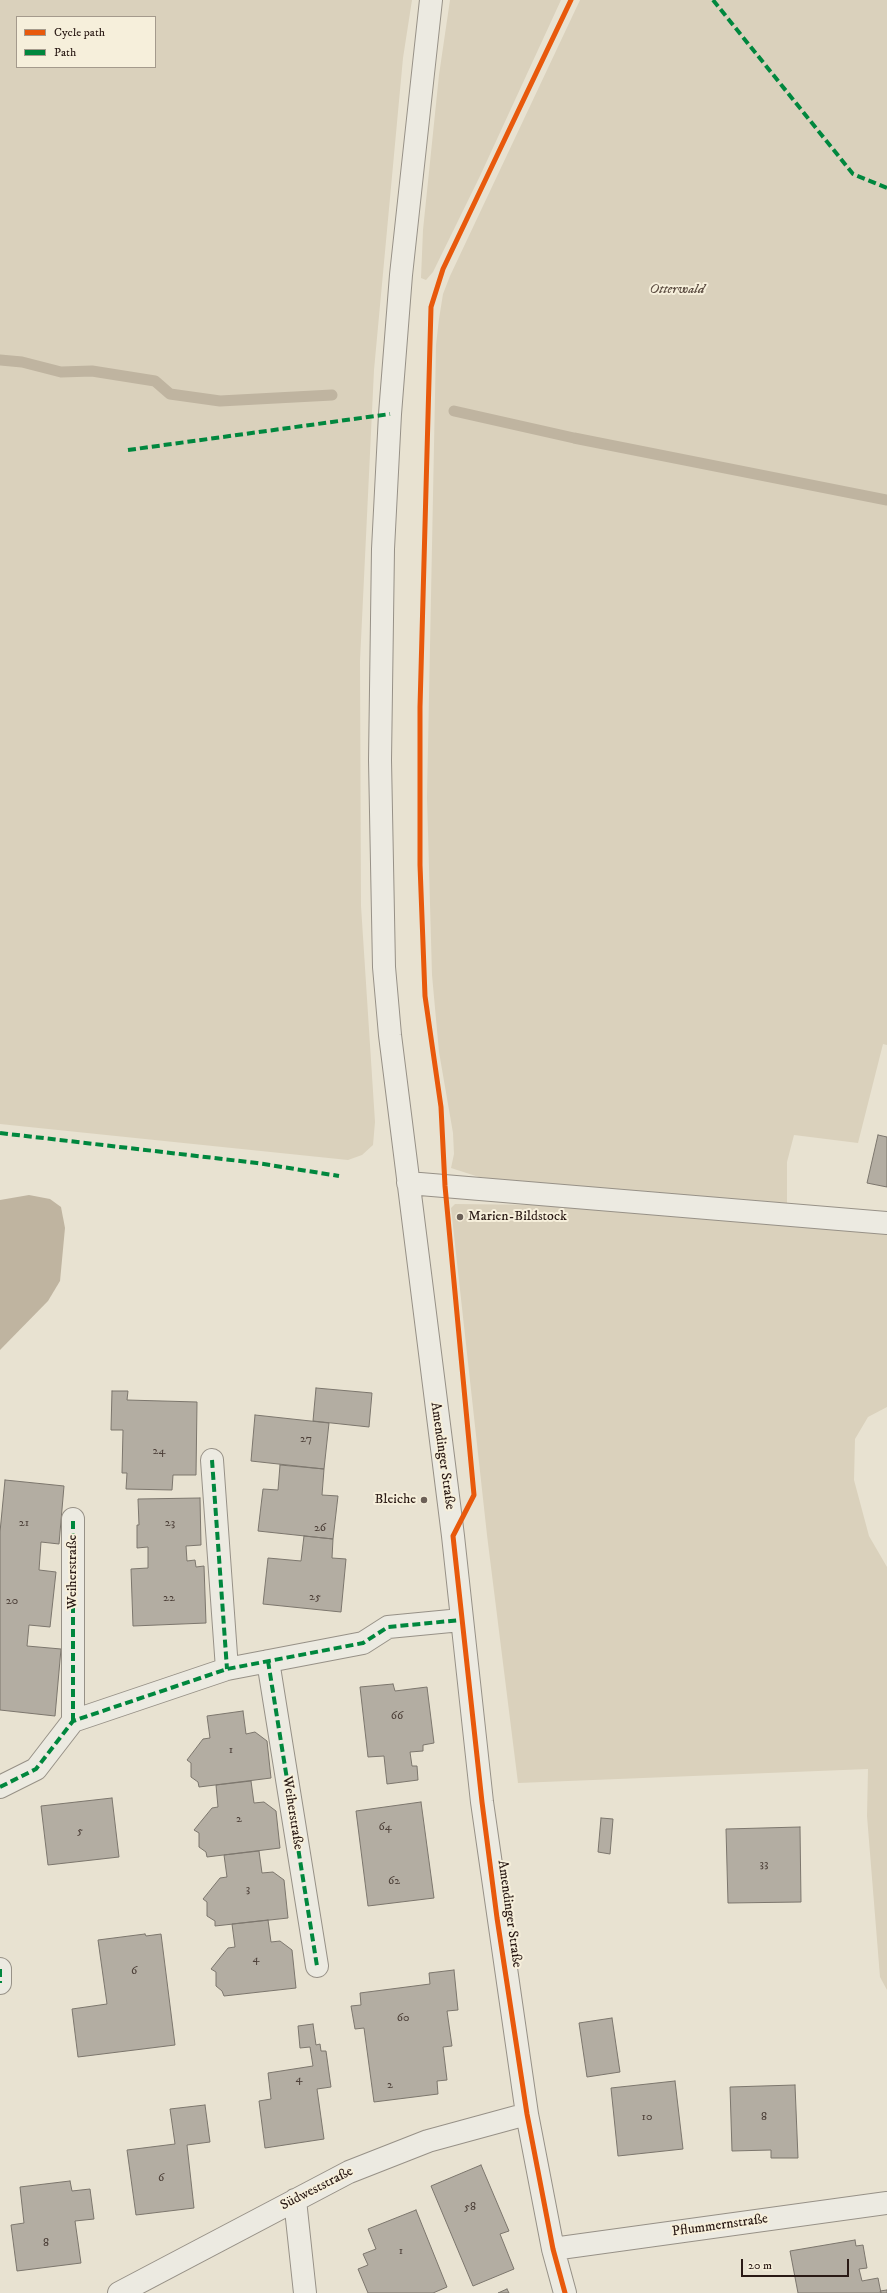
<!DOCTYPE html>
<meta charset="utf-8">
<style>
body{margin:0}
#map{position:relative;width:887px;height:2293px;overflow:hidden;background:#e8e2d1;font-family:"IM FELL DW Pica",serif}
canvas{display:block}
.legend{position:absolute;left:16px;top:16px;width:140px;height:52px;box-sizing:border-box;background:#f6efdb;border:1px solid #a49a8c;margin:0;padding:5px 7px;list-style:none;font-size:12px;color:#2a1a15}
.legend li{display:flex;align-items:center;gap:8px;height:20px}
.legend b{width:20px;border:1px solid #a49a8c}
.scale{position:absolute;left:741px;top:2259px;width:108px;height:18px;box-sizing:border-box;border:2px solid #2a1a15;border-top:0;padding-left:5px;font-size:12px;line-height:14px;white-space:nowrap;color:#2a1a15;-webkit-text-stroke:3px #f6efdb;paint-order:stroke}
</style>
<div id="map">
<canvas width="887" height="2293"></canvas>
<ul class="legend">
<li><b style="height:5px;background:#e8590c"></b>Cycle path</li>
<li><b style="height:5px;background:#00873e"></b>Path</li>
</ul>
<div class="scale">20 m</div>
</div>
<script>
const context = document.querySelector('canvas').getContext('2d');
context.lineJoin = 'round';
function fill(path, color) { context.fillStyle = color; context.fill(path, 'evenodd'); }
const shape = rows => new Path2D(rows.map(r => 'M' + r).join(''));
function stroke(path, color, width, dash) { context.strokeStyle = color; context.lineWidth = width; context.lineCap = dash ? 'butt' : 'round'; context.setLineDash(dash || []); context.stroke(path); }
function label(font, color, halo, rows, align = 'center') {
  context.font = font + ' "IM FELL DW Pica",serif'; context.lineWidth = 4; context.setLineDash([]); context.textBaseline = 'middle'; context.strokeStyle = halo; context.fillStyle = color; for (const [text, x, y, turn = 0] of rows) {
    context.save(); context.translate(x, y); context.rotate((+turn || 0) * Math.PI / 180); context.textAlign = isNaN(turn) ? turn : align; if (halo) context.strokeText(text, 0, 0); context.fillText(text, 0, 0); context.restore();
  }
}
fill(shape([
 [0,0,412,0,403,58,374,370,360,661,361,906,375,1122,373,1145,362,1155,348,1160,0,1124],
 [17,17,155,17,155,67,17,67],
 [450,0,561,0,480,176,433,272,426,280,421,278,423,230,439,75],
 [580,0,887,0,887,1045,883,1044,858,1143,794,1135,787,1162,787,1203,524,1183,479,1177,451,1168,454,1154,453,1133,439,1052,432,975,427,797,436,345,439,319,443,294,450,276],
 [455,1204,542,1205,729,1218,887,1234,887,1407,868,1417,855,1439,854,1480,869,1536,887,1567,887,1990,880,1977,867,1816,868,1769,518,1783,487,1535,451,1208]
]), '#dad1bc');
fill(shape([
 [29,1195,50,1199,61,1207,65,1228,60,1281,48,1301,0,1350,0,1200]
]), '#bfb4a0');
stroke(shape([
 [0,360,22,362,61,372,92,371,155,381,170,394,220,401,332,395],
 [454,411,574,438,887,500]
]), '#bfb4a0', 11);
const building = shape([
 [878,1135,887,1137,887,1187,867,1183,878,1135],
 [316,1388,372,1393,369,1427,313,1421,316,1388],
 [112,1391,128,1391,127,1400,197,1402,196,1475,173,1475,172,1490,126,1489,127,1473,122,1473,123,1430,111,1430,112,1391],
 [255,1415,329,1423,324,1469,251,1461,255,1415],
 [280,1465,324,1469,322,1495,338,1496,333,1539,258,1531,263,1489,278,1490,280,1465],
 [5,1480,64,1486,59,1544,41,1542,39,1570,56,1572,50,1627,29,1625,27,1646,61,1649,55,1716,0,1710,0,1532,5,1480],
 [200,1498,201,1545,186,1546,187,1561,195,1560,196,1567,204,1566,206,1623,133,1626,131,1569,148,1568,148,1547,137,1548,137,1525,139,1525,138,1499,200,1498],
 [304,1536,333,1539,332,1558,346,1559,341,1612,263,1604,268,1558,301,1561,304,1536],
 [393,1684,395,1691,427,1687,434,1743,423,1745,423,1751,410,1752,412,1766,417,1766,418,1780,387,1784,384,1756,368,1757,360,1687,393,1684],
 [243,1711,246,1734,255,1732,267,1741,271,1778,199,1787,198,1782,191,1777,191,1763,187,1760,203,1739,210,1738,207,1716,243,1711],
 [251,1781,254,1803,264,1802,276,1811,280,1848,207,1857,206,1852,199,1847,199,1833,194,1830,212,1808,218,1807,216,1785,251,1781],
 [112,1798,119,1857,48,1865,41,1806,112,1798],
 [421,1802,434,1898,368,1906,356,1811,421,1802],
 [601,1818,613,1819,610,1854,598,1852,601,1818],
 [800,1827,801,1902,728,1903,726,1829,800,1827],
 [259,1851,262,1873,273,1872,284,1880,288,1918,215,1926,215,1921,207,1916,207,1902,203,1899,220,1878,227,1877,224,1855,259,1851],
 [268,1920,271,1942,280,1941,292,1950,296,1988,224,1996,222,1991,216,1986,216,1972,211,1969,228,1948,235,1947,232,1924,268,1920],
 [145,1934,146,1936,161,1934,175,2045,78,2057,72,2009,107,2004,98,1940,145,1934],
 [454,1970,458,2010,447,2011,452,2046,443,2047,447,2080,437,2081,438,2094,374,2102,364,2028,355,2029,351,2006,361,2005,360,1993,430,1984,429,1973,454,1970],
 [612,2018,620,2072,587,2077,579,2023,612,2018],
 [313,2024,316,2045,320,2044,321,2051,326,2051,331,2087,317,2089,324,2139,265,2148,259,2101,271,2099,268,2073,313,2066,310,2047,300,2048,298,2026,313,2024],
 [675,2081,683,2149,618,2156,611,2088,675,2081],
 [795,2085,798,2158,771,2158,771,2150,732,2151,730,2087,795,2085],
 [205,2105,210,2142,187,2145,194,2208,136,2215,127,2150,175,2144,170,2109,205,2105],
 [481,2165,509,2231,500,2234,514,2269,473,2286,431,2186,481,2165],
 [70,2181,72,2191,90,2189,94,2219,75,2221,81,2263,17,2271,11,2225,24,2223,20,2187,70,2181],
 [416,2210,447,2287,433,2293,368,2293,358,2269,368,2265,363,2254,376,2249,368,2229,416,2210],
 [855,2240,856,2246,863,2245,867,2268,859,2269,862,2281,878,2278,881,2293,798,2293,790,2251,855,2240],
 [507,2289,509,2293,498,2293,507,2289],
 [887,2290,887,2293,881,2293,880,2291,887,2290]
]);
fill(building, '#b3ada2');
stroke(building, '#7c766d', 1);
const minor = shape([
 [431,0,401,275,390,414,383,549,380,760,384,967,390,1035,453,1536,482,1802,527,2114,553,2249,565,2293],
 [408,1183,887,1223],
 [212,1460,227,1669],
 [268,1661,317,1966],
 [73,1721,73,1519],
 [0,1787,36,1769,73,1721,227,1669,363,1643,388,1627,461,1620],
 [0,1969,0,1983],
 [295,2200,305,2293],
 [553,2249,887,2203],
 [119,2293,349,2172,428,2141,527,2114]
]);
stroke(minor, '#979187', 24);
stroke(minor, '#eceae1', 22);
stroke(shape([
 [713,0,853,174,887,188],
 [128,450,390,414],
 [0,1133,257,1163,339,1176],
 [212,1460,227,1669],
 [268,1661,317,1966],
 [73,1721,73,1519],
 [0,1787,36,1769,73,1721,227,1669,363,1643,388,1627,461,1620],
 [0,1969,0,1983]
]), '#00873e', 4, [8, 4]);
stroke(shape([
 [565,2293,553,2249,527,2114,497,1918,482,1802,453,1536,474,1495,445,1186,441,1107,425,996,420,865,420,707,431,307,443,269,571,0]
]), '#e8590c', 5);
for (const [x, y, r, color] of [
 [460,1217,4,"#6c6057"],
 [424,1500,4,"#6c6057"]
]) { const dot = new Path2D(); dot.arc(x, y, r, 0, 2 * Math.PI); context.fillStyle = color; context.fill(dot); stroke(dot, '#f6efdb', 1.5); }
label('12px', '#4c3f38', null, [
 ["27",306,1440],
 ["24",159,1452],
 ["21",24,1524],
 ["23",170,1524],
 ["26",320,1529],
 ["25",315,1598],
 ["22",169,1599],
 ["20",12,1602],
 ["66",397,1717],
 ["1",231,1751],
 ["2",239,1820],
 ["64",385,1828],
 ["5",80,1832],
 ["33",764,1865],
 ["62",394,1882],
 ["3",248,1890],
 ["4",256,1960],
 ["6",134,1972],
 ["60",403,2019],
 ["4",299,2080],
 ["2",390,2086],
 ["10",647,2118],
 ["8",764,2118],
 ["6",161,2179],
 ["58",470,2208],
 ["8",46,2244],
 ["1",401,2252]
]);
label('italic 14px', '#5c4d42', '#f6efdb', [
 ["Otterwald",677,290]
]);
label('14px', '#2a1a15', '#f6efdb', [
 ["Marien-Bildstock",468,1217],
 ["Bleiche",416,1500,"right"]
], 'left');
label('14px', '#2a1a15', '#f6efdb', [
 ["Amendinger Straße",442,1456,82],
 ["Weiherstraße",73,1572,-90],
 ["Weiherstraße",292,1813,81],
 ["Amendinger Straße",509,1914,82],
 ["Südweststraße",317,2189,-27],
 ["Pflummernstraße",720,2226,-8]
]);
</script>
